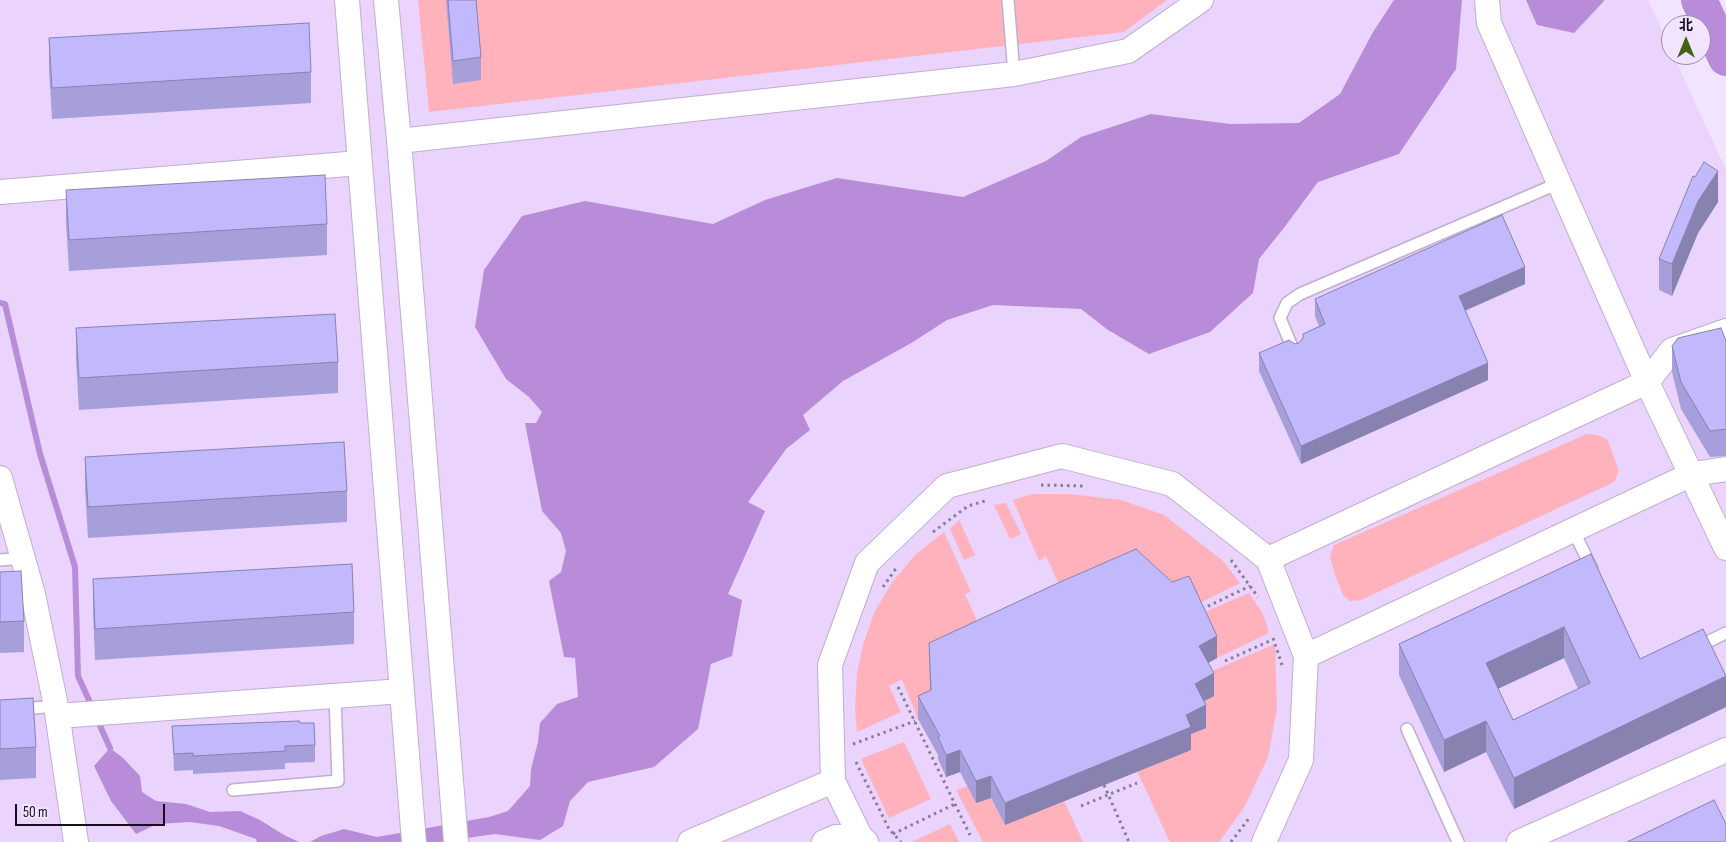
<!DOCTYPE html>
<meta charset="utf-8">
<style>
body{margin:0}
#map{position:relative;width:1726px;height:842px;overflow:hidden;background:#f2e3ff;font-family:"Sofia Sans Condensed","Noto Sans SC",sans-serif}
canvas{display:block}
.north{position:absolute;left:1661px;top:15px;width:50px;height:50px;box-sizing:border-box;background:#f2e3ff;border:1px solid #9a8fa4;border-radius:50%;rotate:0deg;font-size:14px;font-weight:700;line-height:20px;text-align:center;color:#17101c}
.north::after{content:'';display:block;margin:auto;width:18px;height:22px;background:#446318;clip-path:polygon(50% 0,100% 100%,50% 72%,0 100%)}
.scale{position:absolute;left:15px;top:804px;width:150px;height:22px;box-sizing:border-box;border:2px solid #17101c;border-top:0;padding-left:6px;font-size:15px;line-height:18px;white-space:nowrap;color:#17101c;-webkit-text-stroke:4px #f2e3ff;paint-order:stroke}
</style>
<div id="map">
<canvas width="1726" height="842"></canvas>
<div class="north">北</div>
<div class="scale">50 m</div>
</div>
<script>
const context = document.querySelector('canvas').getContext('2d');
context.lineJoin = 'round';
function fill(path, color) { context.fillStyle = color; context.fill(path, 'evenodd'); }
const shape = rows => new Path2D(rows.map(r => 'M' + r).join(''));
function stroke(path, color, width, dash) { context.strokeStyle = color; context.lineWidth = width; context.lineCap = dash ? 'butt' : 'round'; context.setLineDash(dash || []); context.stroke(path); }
fill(shape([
 [0,0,1648,0,1671,50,1671,55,1673,55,1726,170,1726,842,0,842]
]), '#ead3fc');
fill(shape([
 [418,0,1167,0,1124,32,429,112],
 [1587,434,1597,435,1607,439,1619,471,1614,482,1361,600,1350,601,1343,595,1336,577,1330,557,1334,545],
 [1032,494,1070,494,1121,500,1164,515,1223,561,1240,583,1196,605,1200,614,1249,593,1263,614,1269,633,1217,658,1205,633,1067,601,1046,556,1039,561,1013,500],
 [1006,503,1021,534,1010,539,994,505],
 [959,520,975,555,964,560,950,529],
 [944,532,971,592,965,594,985,639,931,712,918,719,902,679,889,686,901,712,857,732,855,709,857,674,863,645,874,613,891,584,915,555],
 [1275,644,1277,709,1268,757,1245,806,1219,842,1170,842,1137,771,1186,737,1203,675],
 [904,742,931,799,889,818,861,759],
 [969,786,976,803,991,798,1005,825,1064,801,1083,842,983,842,956,790],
 [950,824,959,842,912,842]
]), '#ffb1bc');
fill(shape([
 [1394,0,1462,0,1456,69,1399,154,1318,182,1283,229,1259,259,1253,293,1210,332,1149,354,1108,330,1081,309,993,305,947,320,913,342,843,381,803,415,810,430,786,449,748,502,765,511,728,594,742,600,732,656,711,664,698,729,654,767,588,782,570,801,563,826,540,840,495,834,439,842,310,842,321,836,344,829,377,837,489,817,508,811,530,786,531,769,538,742,540,723,557,704,578,697,575,658,564,657,549,581,561,572,566,551,561,533,542,511,525,423,536,423,542,412,529,397,506,379,475,327,484,270,522,216,585,201,713,224,765,200,837,178,963,197,1046,161,1081,137,1151,114,1230,124,1299,123,1340,94,1373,32],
 [1526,0,1604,0,1604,1,1574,33,1537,25],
 [110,748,123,758,140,776,142,792,156,801,186,804,210,812,240,811,260,820,284,835,299,842,257,842,256,839,219,826,190,822,157,824,136,834,111,801,94,766]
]), '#b88cd9');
stroke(shape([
 [0,303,5,304,40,454,75,567,78,676,93,709],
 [97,719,110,748]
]), '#b88cd9', 6);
stroke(shape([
 [1699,0,1726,58]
]), '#b88cd9', 36);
const lane = shape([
 [1008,0,1014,74],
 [1295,354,1280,318,1287,303,1300,294,1559,183],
 [1573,530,1592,569],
 [0,560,23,558],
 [1695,648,1726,633],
 [0,711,56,706],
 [1407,729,1458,842],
 [233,790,338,781,335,696]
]);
const street = shape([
 [347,0,414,842],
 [386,0,399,141,456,842],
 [1487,0,1489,23,1559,183,1647,382,1726,548],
 [399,141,1014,74,1128,51,1201,0],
 [0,192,360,163],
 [0,478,33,594,56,706,76,842],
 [1268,559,1647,382,1672,350,1726,331],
 [1306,656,1692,474,1726,469],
 [58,716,402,691],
 [690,842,833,781],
 [824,842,836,837,860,836],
 [866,842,860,836,833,781,830,665,867,563,947,486,1062,456,1172,484,1268,559,1306,656,1301,760,1264,842],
 [1519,842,1726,750]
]);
stroke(lane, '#c0aecf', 14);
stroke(street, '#c0aecf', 26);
stroke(shape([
 [1041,485,1085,486],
 [933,532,968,506,985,501],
 [1231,560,1258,597],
 [883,587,897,567],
 [1202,609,1250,586],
 [1273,638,1283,668],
 [1225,661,1274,639],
 [898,687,970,835],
 [853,744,915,721],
 [856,762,889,829,901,842],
 [1104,785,1129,842],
 [1081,806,1137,783],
 [893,834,955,804],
 [1231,842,1250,817]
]), '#887d91', 3, [2.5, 4]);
stroke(lane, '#fff', 11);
stroke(street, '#fff', 24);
fill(shape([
 [446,0,476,0,481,57,481,80,453,84],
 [49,38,311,72,311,103,52,119,49,70],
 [66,190,327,224,327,255,69,271,66,222],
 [1718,202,1698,233,1672,296,1659,290,1659,259],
 [1525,284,1465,311,1488,380,1301,464,1259,371,1259,353,1299,343,1303,338,1303,334,1319,326,1315,316,1315,299],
 [76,328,338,362,338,393,79,410,76,360],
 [1726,341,1726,456,1710,457,1681,409,1672,372,1672,346],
 [85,457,347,491,347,522,88,538,85,489],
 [1591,554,1640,659,1726,707,1514,809,1486,752,1444,772,1399,675,1399,644],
 [1564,658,1578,689,1513,720,1498,689],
 [0,572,24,621,24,652,0,653],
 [93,579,354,612,354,644,95,660,93,611],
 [929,643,1217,658,1208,663,1214,696,1204,701,1206,728,1191,734,1191,750,1005,825,991,798,976,803,960,772,946,777,938,759,938,755,918,719,918,696,930,690],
 [0,700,36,747,36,778,0,780],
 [300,723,315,745,315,762,285,763,285,769,193,774,193,770,174,771,172,726]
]), '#a79fda');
fill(shape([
 [1718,171,1718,202,1698,233,1672,296,1672,264,1698,201],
 [1525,267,1525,284,1459,313,1459,296],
 [1488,363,1488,380,1301,464,1301,446],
 [1564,627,1564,658,1486,694,1486,663],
 [1217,636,1217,658,1199,668,1199,646],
 [1214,673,1214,696,1195,706,1195,684],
 [1726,676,1726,707,1514,809,1514,778],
 [1206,705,1206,728,1191,734,1191,750,1005,825,1005,803,1186,715],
 [1486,721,1486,752,1444,772,1444,740],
 [960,750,960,772,946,777,946,755],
 [991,776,991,798,976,803,976,781]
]), '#8882b1');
const building = shape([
 [448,0,476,0,481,57,453,61,448,0],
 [309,23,311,72,52,88,49,38,309,23],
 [1704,162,1718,171,1698,201,1672,264,1659,259,1693,176,1695,177,1704,162],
 [325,175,327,224,69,240,66,190,325,175],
 [1502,215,1525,267,1459,296,1488,363,1301,446,1259,353,1289,340,1295,344,1299,343,1303,338,1303,334,1325,324,1315,299,1502,215],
 [335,314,338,362,79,378,76,328,335,314],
 [1721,328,1726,341,1726,429,1710,431,1681,382,1672,346,1678,338,1721,328],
 [344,442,347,491,88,507,85,457,344,442],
 [1136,549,1172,582,1189,576,1217,636,1199,646,1214,673,1195,684,1206,705,1186,715,1191,727,1005,803,991,776,976,781,960,750,946,755,938,737,940,736,918,696,931,690,929,643,1058,583,1136,549],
 [1591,554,1640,659,1703,629,1726,676,1514,778,1486,721,1444,740,1399,644,1591,554],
 [1564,627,1590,683,1513,720,1486,663,1564,627],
 [352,564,354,612,95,629,93,579,352,564],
 [21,571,24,621,0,622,0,572,21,571],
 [33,698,36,747,0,749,0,700,33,698],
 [299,721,300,723,314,723,315,745,285,746,285,751,193,756,193,753,174,754,172,726,299,721],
 [1714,800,1726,824,1726,842,1627,842,1714,800]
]);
fill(building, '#c2b9fd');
stroke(building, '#8882b1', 1);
</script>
